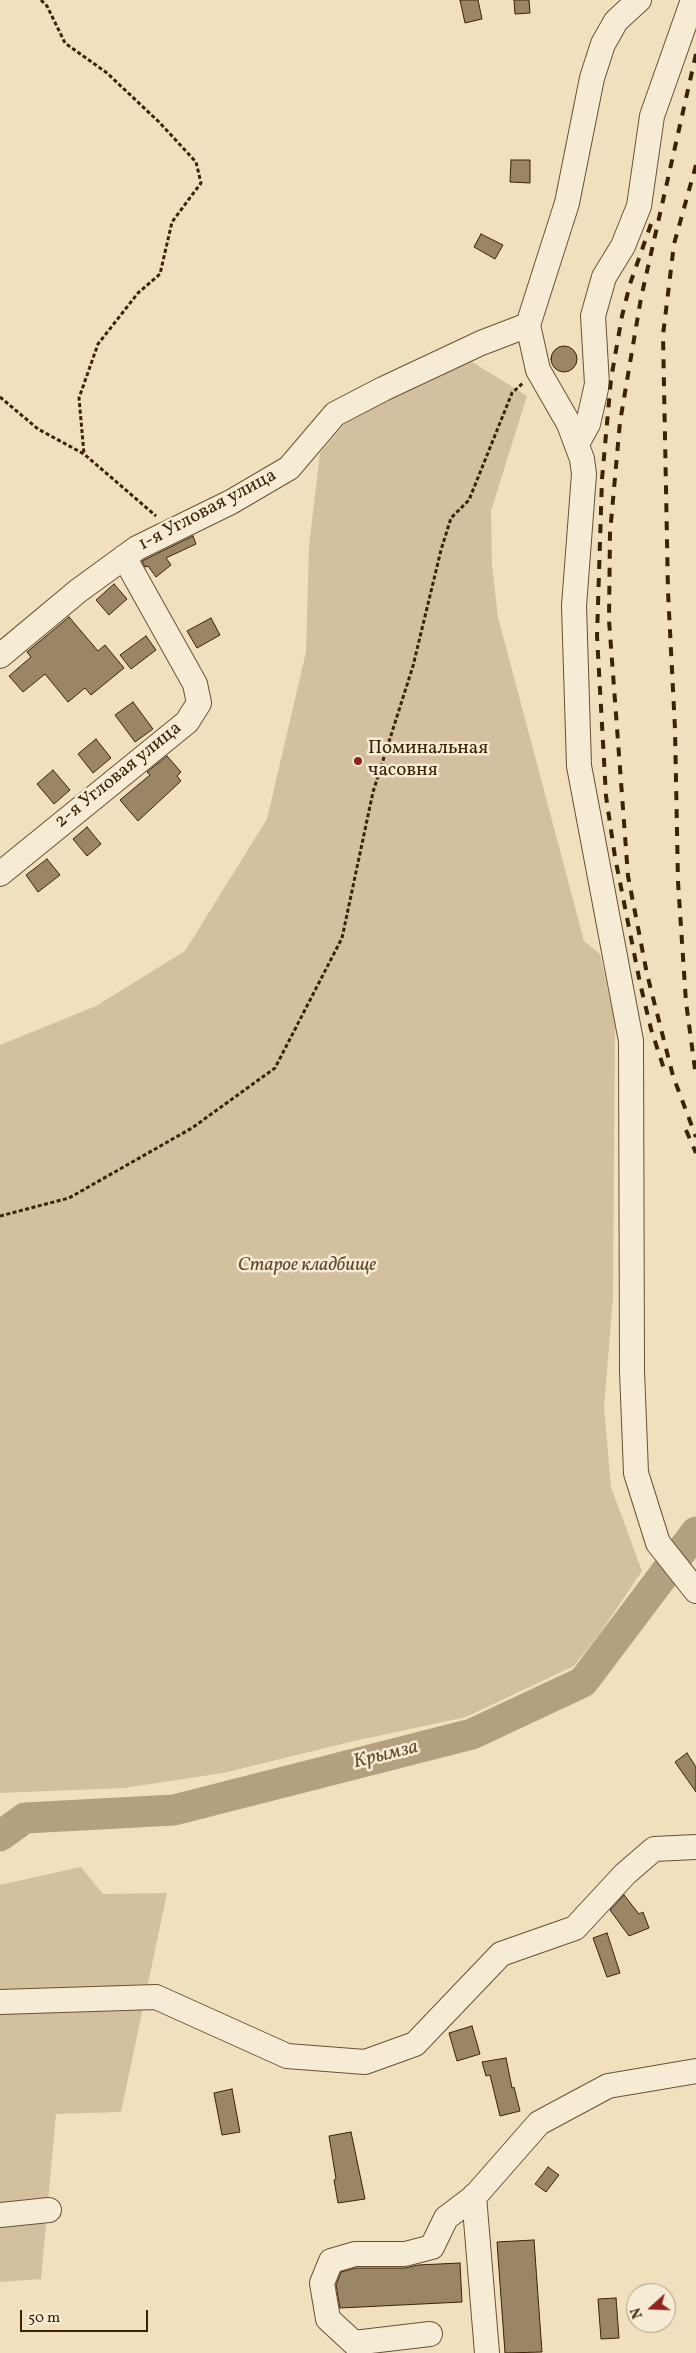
<!DOCTYPE html>
<meta charset="utf-8">
<style>
body{margin:0}
#map{position:relative;width:696px;height:2353px;overflow:hidden;background:#f1e0be;font-family:Vollkorn,serif}
canvas{display:block}
.north{position:absolute;left:626px;top:2283px;width:50px;height:50px;box-sizing:border-box;background:#f6ebd5;border:1px solid #ac9b82;border-radius:50%;rotate:250deg;font-size:14px;font-weight:700;line-height:20px;text-align:center;color:#3c2305}
.north::after{content:'';display:block;margin:auto;width:18px;height:22px;background:#8f2418;clip-path:polygon(50% 0,100% 100%,50% 72%,0 100%)}
.scale{position:absolute;left:20px;top:2310px;width:128px;height:22px;box-sizing:border-box;border:2px solid #3c2305;border-top:0;padding-left:6px;font-size:15px;line-height:18px;white-space:nowrap;color:#3c2305;-webkit-text-stroke:4px #f6ebd5;paint-order:stroke}
</style>
<div id="map">
<canvas width="696" height="2353"></canvas>
<div class="north">N</div>
<div class="scale">50 m</div>
</div>
<script>
const context = document.querySelector('canvas').getContext('2d');
context.lineJoin = 'round';
function fill(path, color) { context.fillStyle = color; context.fill(path, 'evenodd'); }
const shape = rows => new Path2D(rows.map(r => 'M' + r).join(''));
function stroke(path, color, width, dash) { context.strokeStyle = color; context.lineWidth = width; context.lineCap = dash ? 'butt' : 'round'; context.setLineDash(dash || []); context.stroke(path); }
function label(font, color, halo, rows, align = 'center') {
  context.font = font + ' Vollkorn,serif'; context.lineWidth = 5; context.setLineDash([]); context.textBaseline = 'middle'; context.strokeStyle = halo; context.fillStyle = color; for (const [text, x, y, turn = 0] of rows) {
    context.save(); context.translate(x, y); context.rotate((+turn || 0) * Math.PI / 180); context.textAlign = isNaN(turn) ? turn : align; if (halo) context.strokeText(text, 0, 0); context.fillText(text, 0, 0); context.restore();
  }
}
fill(shape([
 [469,360,527,396,491,511,492,566,498,617,584,941,600,954,615,1024,613,1298,604,1407,611,1487,642,1571,600,1633,574,1666,466,1717,354,1741,223,1773,124,1788,0,1793,0,1045,96,1006,185,951,267,819,306,652,309,546,320,453,347,421],
 [81,1867,103,1894,167,1893,121,2112,56,2114,41,2279,0,2282,0,1885]
]), '#d2c09f');
stroke(shape([
 [0,1836,25,1818,174,1810,472,1734,583,1682,696,1532]
]), '#b3a07f', 31);
const building = shape([
 [460,0,478,0,482,19,465,23,460,0],
 [514,0,529,0,530,13,515,14,514,0],
 [511,160,530,160,530,183,510,182,511,160],
 [481,234,503,245,495,259,474,247,481,234],
 '551 359a13 13 0 1 1 26 0a13 13 0 1 1-26 0Z',
 [193,536,196,544,166,558,171,565,156,577,148,566,145,567,142,561,144,560,193,536],
 [114,584,127,599,109,615,96,600,114,584],
 [69,617,98,651,105,645,124,668,91,695,85,688,68,702,45,674,23,692,9,676,31,657,27,652,69,617],
 [211,618,220,635,197,648,187,631,211,618],
 [146,636,156,650,131,669,120,655,146,636],
 [133,702,153,729,135,742,115,715,133,702],
 [96,739,111,758,93,773,78,754,96,739],
 [167,756,181,772,177,776,181,781,138,821,120,800,150,775,147,772,167,756],
 [53,770,70,790,54,804,37,784,53,770],
 [87,827,101,844,87,856,73,839,87,827],
 [47,859,60,875,38,892,26,875,47,859],
 [687,1753,696,1767,696,1792,675,1762,687,1753],
 [624,1895,639,1914,643,1912,649,1928,629,1936,610,1910,624,1895],
 [607,1933,620,1973,607,1977,593,1938,607,1933],
 [472,2026,480,2054,457,2061,449,2033,472,2026],
 [506,2058,512,2088,514,2087,520,2111,500,2116,490,2075,486,2076,482,2062,506,2058],
 [232,2089,240,2132,222,2135,214,2093,232,2089],
 [351,2132,365,2199,338,2203,334,2180,336,2179,329,2136,351,2132],
 [548,2167,559,2175,546,2192,535,2184,548,2167],
 [534,2240,542,2352,505,2353,497,2242,534,2240],
 [460,2263,462,2302,340,2308,336,2285,341,2272,356,2268,405,2268,418,2265,460,2263],
 [616,2298,619,2338,601,2339,598,2299,616,2298]
]);
fill(building, '#9a8565');
stroke(building, '#3c2305', 1);
const minor = shape([
 [639,0,616,21,603,44,592,78,567,203,528,325,538,370,569,424,582,459,584,474,574,606,579,766,631,1041,632,1371,636,1473,658,1543,696,1591],
 [578,442,588,424,597,384,593,316,604,277,623,246,639,206,652,116,693,0],
 [0,656,78,591,137,548,231,502,289,468,335,414,383,389,481,343,528,325],
 [0,874,187,722,199,703,195,684,124,557],
 [0,2002,156,1997,287,2056,365,2062,415,2044,501,1954,575,1928,625,1874,654,1849,696,1847],
 [474,2196,487,2353],
 [0,2215,49,2210],
 [430,2334,354,2343,328,2319,322,2283,331,2261,355,2254,405,2254,432,2247,446,2218,475,2196,539,2123,608,2086,696,2071]
]);
stroke(minor, '#695233', 26);
stroke(shape([
 [41,0,47,6,65,43,107,73,159,122,196,162,201,183,172,222,160,274,138,293,98,344,79,398,84,454],
 [0,397,38,429,84,454,156,516],
 [0,1216,69,1198,192,1128,275,1068,342,938,373,792,413,666,441,550,451,518,469,500,512,393,524,382]
]), '#3c2305', 3, [4, 2.5]);
stroke(minor, '#f6ebd5', 24);
stroke(shape([
 [696,54,641,298,620,422,610,533,609,620,628,876,647,974,673,1076,696,1137],
 [696,165,674,244,663,335,668,592,675,729,678,882,686,1002,696,1077],
 [651,224,630,284,622,316,611,379,602,479,597,636,606,796,615,857,640,983,651,1029,664,1069],
 [686,1130,696,1153]
]), '#3c2305', 4, [9, 9]);
for (const [x, y, r, color] of [
 [358,761,5,"#8f2418"]
]) { const dot = new Path2D(); dot.arc(x, y, r, 0, 2 * Math.PI); context.fillStyle = color; context.fill(dot); stroke(dot, '#f6ebd5', 2); }
label('19px', '#3c2305', '#f6ebd5', [
 ["1-я Угловая улица",208,511,-28],
 ["2-я Угловая улица",119,776,-39]
]);
label('19px', '#3c2305', '#f6ebd5', [
 ["Поминальная",368,750],
 ["часовня",368,772]
], 'left');
label('italic 19px', '#624a2c', '#f6ebd5', [
 ["Старое кладбище",307,1267]
]);
label('italic 20px', '#664f30', '#f6ebd5', [
 ["Крымза",386,1756,-14]
]);
</script>
